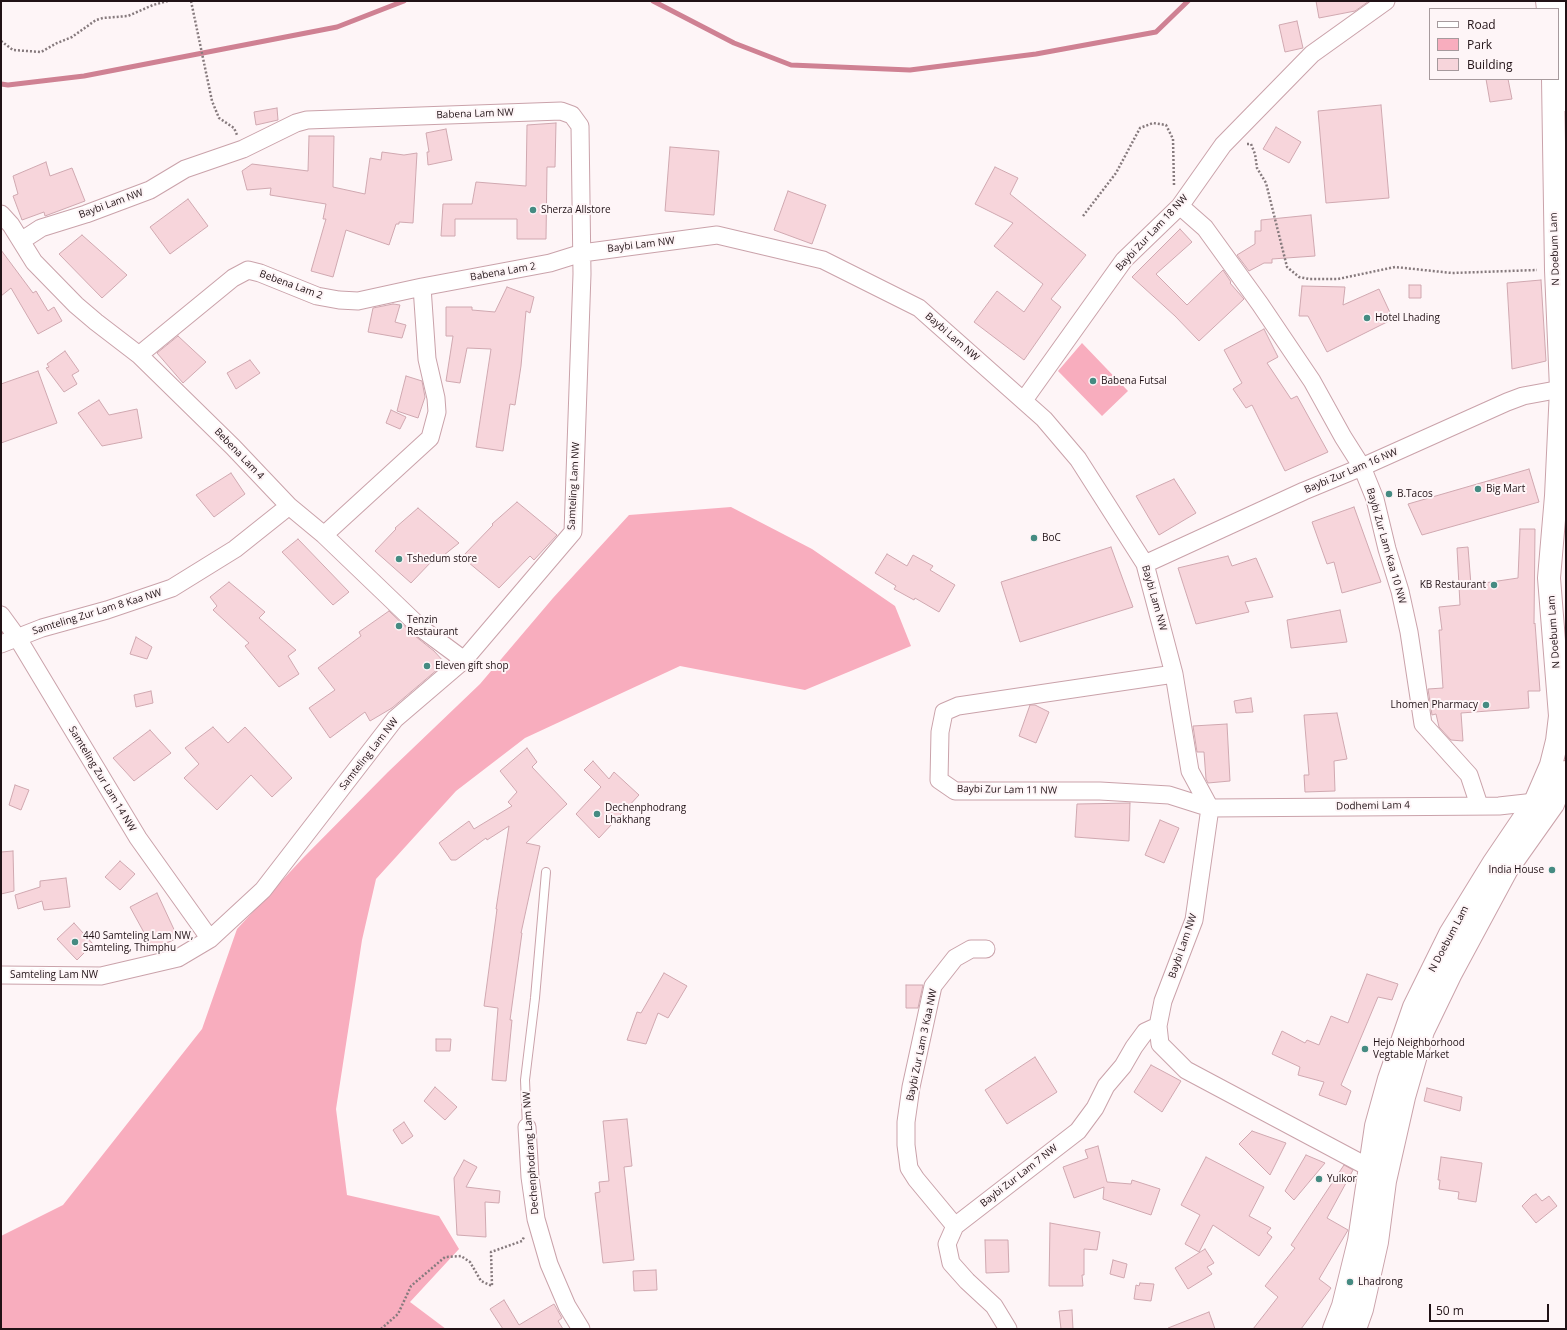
<!DOCTYPE html>
<style>
body{margin:0}
#map{position:relative;width:1567px;height:1330px;overflow:hidden;background:#fef5f7;font-family:"Open Sans",sans-serif}
canvas{display:block}
.frame{position:absolute;inset:0;border:2px solid #211216;pointer-events:none}
.legend{position:absolute;left:1429px;top:8px;width:130px;height:72px;box-sizing:border-box;background:#fef5f7;border:1px solid #a69a9d;margin:0;padding:5px 7px;list-style:none;font-size:12px;color:#211216}
.legend li{display:flex;align-items:center;gap:8px;height:20px}
.legend b{width:20px;border:1px solid #a69a9d}
.scale{position:absolute;left:1429px;top:1304px;width:120px;height:18px;box-sizing:border-box;border:2px solid #211216;border-top:0;padding-left:5px;font-size:12px;line-height:14px;white-space:nowrap;color:#211216;-webkit-text-stroke:3px #fef5f7;paint-order:stroke}
</style>
<div id="map">
<canvas width="1567" height="1330"></canvas>
<div class="frame"></div>
<ul class="legend">
<li><b style="height:5px;background:#fff"></b>Road</li>
<li><b style="height:11px;background:#f8adbe"></b>Park</li>
<li><b style="height:11px;background:#f7d5db"></b>Building</li>
</ul>
<div class="scale">50 m</div>
</div>
<script>
const context = document.querySelector('canvas').getContext('2d');
context.lineJoin = 'round';
function fill(path, color) { context.fillStyle = color; context.fill(path, 'evenodd'); }
const shape = rows => new Path2D(rows.map(r => 'M' + r).join(''));
function stroke(path, color, width, dash) { context.strokeStyle = color; context.lineWidth = width; context.lineCap = dash ? 'butt' : 'round'; context.setLineDash(dash || []); context.stroke(path); }
function label(font, color, halo, rows, align = 'center') {
  context.font = font + ' "Open Sans",sans-serif'; context.lineWidth = 4; context.setLineDash([]); context.textBaseline = 'middle'; context.strokeStyle = halo; context.fillStyle = color; for (const [text, x, y, turn = 0] of rows) {
    context.save(); context.translate(x, y); context.rotate((+turn || 0) * Math.PI / 180); context.textAlign = isNaN(turn) ? turn : align; if (halo) context.strokeText(text, 0, 0); context.fillText(text, 0, 0); context.restore();
  }
}
fill(shape([
 [1082,343,1128,391,1102,416,1058,371],
 [731,507,812,549,895,606,911,646,805,690,680,666,525,738,456,791,376,879,362,940,336,1109,347,1195,439,1216,459,1249,410,1302,446,1329,1,1329,1,1236,63,1205,202,1029,237,929,303,858,388,772,480,684,553,598,629,515]
]), '#f8adbe');
stroke(shape([
 [653,1,734,43,791,65,910,70,1036,54,1156,32,1188,1],
 [1,84,8,85,84,76,337,27,404,1]
]), '#cf8193', 5);
const building = shape([
 [1316,1,1369,1,1355,11,1319,18,1316,1],
 [1297,21,1303,48,1285,52,1279,25,1297,21],
 [1486,79,1508,79,1512,99,1490,102,1486,79],
 [1381,105,1389,198,1326,203,1318,111,1381,105],
 [277,108,278,120,256,125,254,112,277,108],
 [556,123,555,167,547,167,546,239,517,239,517,219,455,219,455,236,441,236,443,204,472,204,476,182,526,186,527,125,556,123],
 [1276,127,1301,142,1289,163,1263,149,1276,127],
 [446,129,452,160,428,165,427,152,429,152,426,133,446,129],
 [309,136,334,136,333,187,365,194,370,158,381,160,382,152,404,155,417,153,413,223,399,222,399,224,396,224,389,245,346,230,333,277,311,271,326,219,323,219,326,204,270,195,271,188,247,190,242,171,252,164,308,171,309,136],
 [670,147,719,151,714,215,665,211,670,147],
 [46,162,50,176,72,168,85,201,45,216,44,212,22,220,13,196,18,194,13,176,46,162],
 [995,167,1018,178,1010,194,1086,255,1051,299,1061,307,1024,360,974,322,997,291,1024,312,1043,284,994,246,1013,223,975,204,995,167],
 [788,191,826,205,812,244,774,230,788,191],
 [188,199,208,226,170,254,150,227,188,199],
 [1311,215,1315,256,1272,259,1272,263,1264,263,1249,271,1237,255,1255,244,1255,231,1261,231,1261,220,1311,215],
 [1180,229,1192,242,1156,274,1187,305,1223,270,1231,282,1230,283,1244,299,1199,341,1175,316,1132,277,1180,229],
 [82,235,127,275,102,298,59,254,82,235],
 [1,250,33,293,36,291,48,311,54,307,62,321,38,334,11,288,1,296,1,250],
 [1541,280,1546,361,1512,369,1507,283,1541,280],
 [1409,285,1421,285,1421,298,1409,298,1409,285],
 [1302,286,1345,287,1343,305,1379,289,1393,319,1327,352,1308,316,1299,316,1302,286],
 [507,287,534,297,530,313,526,311,521,366,515,405,510,404,503,451,476,447,491,349,467,348,460,383,446,381,453,336,446,336,446,307,472,307,472,310,495,312,507,287],
 [393,304,400,305,395,322,406,325,402,338,368,332,373,308,393,304],
 [1264,329,1278,357,1267,363,1291,399,1297,396,1328,452,1285,471,1252,405,1246,408,1233,389,1242,383,1224,350,1264,329],
 [178,336,206,362,183,383,157,353,178,336],
 [65,351,79,371,72,375,77,384,64,392,46,368,49,367,47,364,65,351],
 [250,360,260,373,236,389,227,373,250,360],
 [38,371,57,423,1,443,1,384,38,371],
 [406,376,422,381,425,397,418,418,397,411,406,376],
 [99,400,109,415,137,409,142,438,102,446,78,413,99,400],
 [391,410,406,417,400,429,386,423,391,410],
 [1529,469,1539,502,1422,535,1408,504,1529,469],
 [231,473,245,494,214,517,196,495,231,473],
 [1174,479,1196,513,1159,535,1136,496,1174,479],
 [517,502,557,535,534,560,530,556,499,588,462,557,493,525,492,524,517,502],
 [1354,507,1381,582,1342,593,1334,562,1327,564,1312,522,1354,507],
 [418,508,459,543,434,563,432,561,411,583,375,551,396,529,395,528,418,508],
 [1520,529,1535,529,1534,624,1535,623,1540,691,1528,691,1529,708,1461,713,1463,741,1451,740,1439,727,1436,714,1432,715,1428,689,1443,688,1439,630,1442,630,1439,607,1460,605,1457,548,1468,547,1471,585,1518,578,1520,529],
 [298,539,349,592,333,605,282,552,298,539],
 [1111,547,1133,607,1020,642,1001,582,1111,547],
 [887,554,907,566,913,555,933,566,930,570,955,585,939,612,915,598,914,600,894,589,896,586,875,573,887,554],
 [1228,556,1232,566,1256,558,1273,597,1245,602,1249,612,1196,624,1178,568,1228,556],
 [229,582,265,612,259,618,296,650,288,656,299,674,279,687,245,646,249,643,213,610,217,606,210,597,229,582],
 [1340,610,1347,642,1291,648,1287,620,1340,610],
 [389,611,415,636,434,651,445,663,392,708,370,721,365,712,330,738,309,708,335,690,318,668,361,636,359,632,389,611],
 [136,637,152,647,147,659,130,654,136,637],
 [151,691,153,703,136,707,134,695,151,691],
 [1251,698,1253,712,1236,713,1234,701,1251,698],
 [1030,705,1035,705,1049,712,1036,743,1019,736,1030,705],
 [1337,713,1347,759,1334,761,1335,791,1305,792,1304,775,1309,775,1304,715,1337,713],
 [1227,724,1230,781,1208,783,1206,779,1204,752,1197,752,1193,726,1227,724],
 [213,727,228,743,245,727,292,778,272,797,251,775,217,810,184,778,199,764,185,748,213,727],
 [150,730,171,753,134,781,113,758,150,730],
 [527,748,537,762,532,767,567,804,526,843,540,846,521,933,522,933,510,1020,512,1020,506,1081,492,1080,498,1008,484,1006,497,909,496,909,509,826,487,840,486,838,456,860,451,860,439,843,469,821,474,829,512,806,508,802,517,792,500,771,527,748],
 [593,761,609,779,614,772,639,795,599,838,576,814,601,787,584,770,593,761],
 [15,785,29,790,21,810,9,805,15,785],
 [1130,803,1129,841,1075,837,1077,804,1130,803],
 [1160,820,1179,828,1164,863,1145,855,1160,820],
 [13,851,14,891,1,894,1,852,13,851],
 [120,861,135,874,120,890,105,877,120,861],
 [66,878,70,907,44,910,42,901,18,909,15,895,40,887,40,881,66,878],
 [157,893,178,938,153,949,130,907,157,893],
 [74,923,93,944,77,960,57,939,74,923],
 [664,973,687,986,668,1018,658,1013,646,1044,627,1040,637,1012,641,1013,664,973],
 [1367,974,1398,984,1392,1000,1378,997,1341,1085,1351,1091,1346,1105,1319,1095,1324,1082,1298,1075,1300,1067,1272,1054,1282,1031,1305,1043,1307,1040,1319,1045,1331,1016,1348,1023,1367,974],
 [906,985,923,985,918,1008,906,1008,906,985],
 [436,1039,451,1039,450,1051,436,1051,436,1039],
 [1035,1057,1057,1092,1007,1124,985,1090,1035,1057],
 [1151,1065,1181,1081,1162,1112,1134,1092,1151,1065],
 [435,1087,457,1107,445,1120,424,1101,435,1087],
 [1427,1088,1462,1097,1460,1111,1424,1101,1427,1088],
 [627,1119,632,1166,624,1167,634,1260,603,1263,595,1193,600,1192,599,1182,609,1181,603,1121,627,1119],
 [404,1122,413,1136,402,1144,393,1130,404,1122],
 [1252,1131,1286,1143,1270,1175,1239,1144,1252,1131],
 [1098,1146,1107,1182,1131,1184,1132,1180,1160,1189,1151,1215,1103,1199,1104,1187,1074,1198,1063,1167,1088,1158,1085,1150,1098,1146],
 [1306,1155,1325,1163,1294,1200,1285,1191,1306,1155],
 [1206,1157,1264,1187,1249,1216,1271,1228,1267,1233,1272,1237,1259,1256,1213,1225,1199,1252,1185,1244,1200,1215,1181,1205,1206,1157],
 [1441,1157,1482,1163,1476,1202,1458,1199,1459,1192,1439,1189,1440,1180,1438,1180,1441,1157],
 [464,1160,477,1167,466,1187,500,1191,499,1203,485,1202,486,1237,457,1235,454,1178,464,1160],
 [1344,1165,1353,1170,1327,1218,1348,1230,1319,1279,1331,1288,1301,1329,1253,1329,1278,1297,1265,1286,1295,1248,1291,1245,1344,1165],
 [1536,1194,1542,1201,1549,1196,1557,1206,1536,1223,1522,1206,1532,1196,1536,1194],
 [1050,1223,1100,1232,1097,1250,1084,1249,1084,1275,1082,1275,1083,1286,1049,1286,1050,1223],
 [985,1240,1008,1240,1009,1272,986,1273,985,1240],
 [1205,1249,1214,1263,1207,1267,1212,1274,1188,1289,1175,1268,1205,1249],
 [1113,1260,1127,1264,1124,1278,1110,1274,1113,1260],
 [656,1270,657,1290,634,1291,633,1271,656,1270],
 [1140,1283,1154,1284,1151,1301,1134,1299,1136,1285,1139,1286,1140,1283],
 [504,1300,519,1325,554,1304,562,1318,558,1321,563,1329,503,1329,490,1309,504,1300],
 [1072,1310,1073,1329,1061,1329,1059,1311,1072,1310],
 [1209,1312,1215,1329,1168,1329,1168,1328,1209,1312]
]);
fill(building, '#f7d5db');
stroke(building, '#d0a8b0', 1);
const lane = shape([
 [527,1127,525,1080,535,998,546,872]
]);
const street = shape([
 [1180,206,1205,228,1260,304,1312,381,1343,437,1362,467,1375,499,1387,549,1400,591,1409,632,1423,724,1469,775,1479,805],
 [1,214,11,225,34,262,76,305,96,322,139,355,233,447,289,506,324,535,422,629,464,660],
 [139,355,233,278,248,270,260,273,317,296,339,300,358,301,422,287,550,263,582,253,717,235,823,260,919,308,1044,419,1078,459,1145,564,1174,674,1190,771,1210,808,1194,920,1163,1001,1158,1026,1160,1044,1186,1070,1370,1168],
 [1024,400,1124,260,1180,206,1223,145,1312,54,1386,1],
 [324,535,430,438,437,412,436,398,427,359,422,287],
 [1145,564,1304,491,1362,467,1507,402,1523,396,1561,389],
 [1,615,17,637,138,838,210,939],
 [1,644,42,628,107,610,172,588,235,549,289,506],
 [1174,674,958,706,944,712,940,732,939,780,955,791,1100,791,1169,795,1210,808,1499,806,1535,802],
 [1,975,101,976,178,958,210,939,263,890,395,719,464,660,573,532,582,274,580,126,572,115,561,111,307,120,296,123,243,149,185,169,150,190,86,214,41,228,21,241],
 [527,1127,530,1177,536,1219,549,1264,567,1306,581,1329],
 [955,1226,916,1179,909,1168,906,1145,906,1122,911,1087,933,986,955,958,971,949,986,949],
 [1008,1329,994,1306,967,1281,951,1263,947,1244,955,1226,1078,1131,1095,1108,1106,1086,1123,1066,1134,1047,1145,1032,1158,1026]
]);
const secondary = shape([
 [1547,1,1548,9],
 [1563,1,1566,38],
 [1565,100,1566,51],
 [1334,1329,1343,1306,1359,1241,1376,1126,1389,1079,1414,1007,1450,934,1493,864,1535,802,1551,765,1557,741,1560,716,1549,578,1556,496,1561,389,1556,270,1553,79],
 [1355,1329,1362,1309,1377,1242,1385,1181,1404,1097,1423,1031,1451,973,1507,869,1553,804,1566,772]
]);
stroke(lane, '#caa2aa', 10);
stroke(street, '#caa2aa', 19);
stroke(secondary, '#caa2aa', 24);
stroke(shape([
 [191,1,212,101,219,118,234,128,237,135],
 [1,41,13,50,41,52,57,43,72,37,96,20,103,18,128,16,153,5,168,1],
 [1247,144,1251,144,1255,154,1257,168,1266,183,1287,267,1299,277,1309,279,1338,279,1395,267,1452,273,1537,270],
 [1083,216,1116,173,1140,128,1153,123,1166,125,1173,139,1174,185],
 [381,1329,398,1314,411,1286,445,1257,461,1256,470,1262,481,1281,492,1286,491,1252,522,1241,524,1237]
]), '#867a7d', 2.5, [2, 2]);
stroke(lane, '#fff', 8);
stroke(street, '#fff', 17);
stroke(secondary, '#fff', 22);
for (const [x, y, r, color] of [
 [533,210,4,"#458b82"],
 [1367,318,4,"#458b82"],
 [1093,381,4,"#458b82"],
 [1478,489,4,"#458b82"],
 [1389,494,4,"#458b82"],
 [1034,538,4,"#458b82"],
 [399,559,4,"#458b82"],
 [1494,585,4,"#458b82"],
 [399,626,4,"#458b82"],
 [427,666,4,"#458b82"],
 [1486,705,4,"#458b82"],
 [597,814,4,"#458b82"],
 [1552,870,4,"#458b82"],
 [75,942,4,"#458b82"],
 [1365,1049,4,"#458b82"],
 [1319,1179,4,"#458b82"],
 [1350,1282,4,"#458b82"]
]) { const dot = new Path2D(); dot.arc(x, y, r, 0, 2 * Math.PI); context.fillStyle = color; context.fill(dot); stroke(dot, '#fef5f7', 1.5); }
label('10px', '#211216', '#fef5f7', [
 ["Babena Lam NW",475,114,-2],
 ["Baybi Lam NW",111,204,-20],
 ["Baybi Zur Lam 18 NW",1152,233,-47],
 ["Baybi Lam NW",641,245,-7],
 ["N Doebum Lam",1555,249,-92],
 ["Babena Lam 2",503,272,-10],
 ["Bebena Lam 2",291,285,20],
 ["Baybi Lam NW",952,337,41],
 ["Bebena Lam 4",239,454,46],
 ["Baybi Zur Lam 16 NW",1351,471,-23],
 ["Samteling Lam NW",574,486,-87],
 ["Baybi Zur Lam Kaa 10 NW",1386,546,74],
 ["Baybi Lam NW",1154,598,74],
 ["Samteling Zur Lam 8 Kaa NW",97,612,-17],
 ["N Doebum Lam",1554,632,-94],
 ["Samteling Lam NW",369,754,-52],
 ["Samteling Zur Lam 14 NW",102,779,59],
 ["Baybi Zur Lam 11 NW",1007,790,1],
 ["Dodhemi Lam 4",1373,806,-1],
 ["N Doebum Lam",1449,939,-62],
 ["Baybi Lam NW",1183,946,-71],
 ["Samteling Lam NW",54,975],
 ["Baybi Zur Lam 3 Kaa NW",922,1045,-78],
 ["Dechenphodrang Lam NW",531,1153,-94],
 ["Baybi Zur Lam 7 NW",1019,1176,-38]
]);
label('10px', '#211216', '#fef5f7', [
 ["Sherza Allstore",541,210],
 ["Hotel Lhading",1375,318],
 ["Babena Futsal",1101,381],
 ["Big Mart",1486,489],
 ["B.Tacos",1397,494],
 ["BoC",1042,538],
 ["Tshedum store",407,559],
 ["KB Restaurant",1486,585,"right"],
 ["Tenzin",407,620],
 ["Restaurant",407,632],
 ["Eleven gift shop",435,666],
 ["Lhomen Pharmacy",1478,705,"right"],
 ["Dechenphodrang",605,808],
 ["Lhakhang",605,820],
 ["India House",1544,870,"right"],
 ["440 Samteling Lam NW,",83,936],
 ["Samteling, Thimphu",83,948],
 ["Hejo Neighborhood",1373,1043],
 ["Vegtable Market",1373,1055],
 ["Yulkor",1327,1179],
 ["Lhadrong",1358,1282]
], 'left');
</script>
